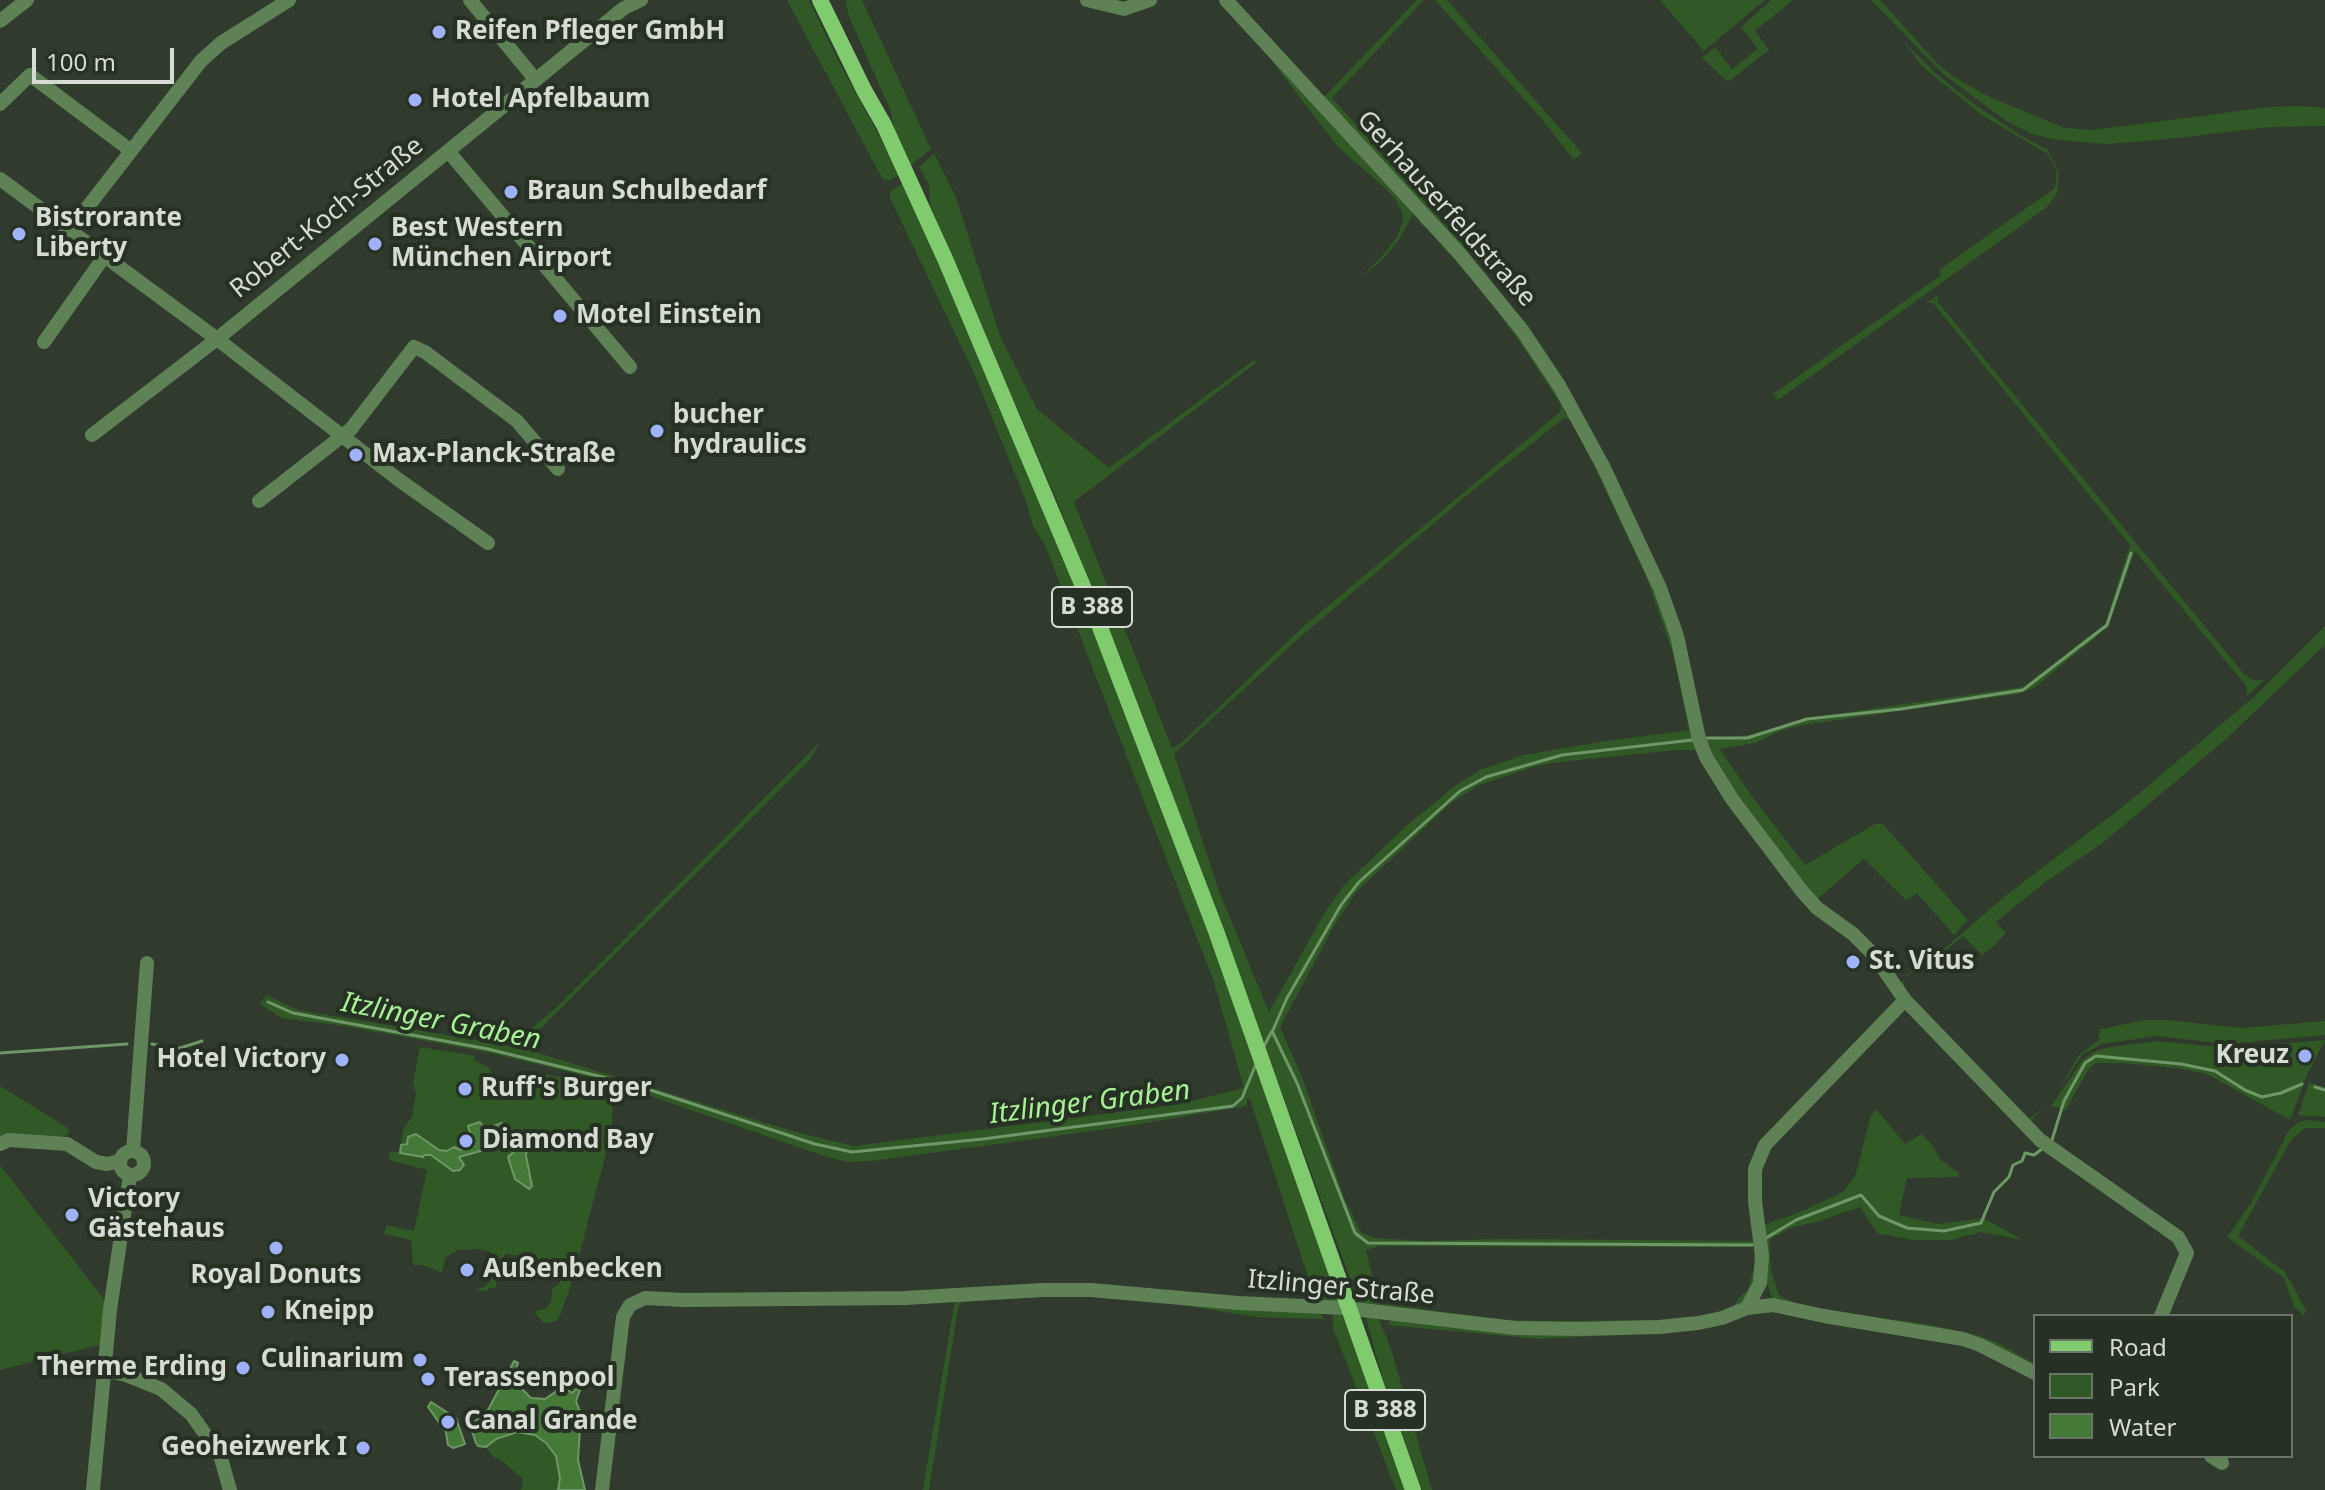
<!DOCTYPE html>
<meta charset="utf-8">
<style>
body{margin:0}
#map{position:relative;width:2325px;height:1490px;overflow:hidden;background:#303a2d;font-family:"Noto Sans",sans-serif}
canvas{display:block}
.legend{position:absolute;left:2033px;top:1314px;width:260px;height:144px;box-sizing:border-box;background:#263023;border:2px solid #6c756a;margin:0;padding:10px 14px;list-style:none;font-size:24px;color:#d6dcd4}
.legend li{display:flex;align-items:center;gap:16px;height:40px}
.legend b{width:40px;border:2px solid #6c756a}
.scale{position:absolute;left:32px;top:48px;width:142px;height:36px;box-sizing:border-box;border:4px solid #d6dcd4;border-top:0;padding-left:10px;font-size:24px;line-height:28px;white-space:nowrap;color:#d6dcd4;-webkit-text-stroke:6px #263023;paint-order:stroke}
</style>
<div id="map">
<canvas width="2325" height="1490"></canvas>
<ul class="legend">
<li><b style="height:10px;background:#81cb6f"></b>Road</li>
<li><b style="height:22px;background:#305926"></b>Park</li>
<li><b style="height:22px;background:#457938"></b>Water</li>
</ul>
<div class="scale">100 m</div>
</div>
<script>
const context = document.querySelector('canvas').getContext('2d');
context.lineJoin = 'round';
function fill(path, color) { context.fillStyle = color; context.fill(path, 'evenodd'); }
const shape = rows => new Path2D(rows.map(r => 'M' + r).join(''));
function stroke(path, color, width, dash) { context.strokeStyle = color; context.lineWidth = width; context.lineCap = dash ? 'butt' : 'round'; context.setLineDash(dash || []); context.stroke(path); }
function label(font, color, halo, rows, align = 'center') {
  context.font = font + ' "Noto Sans",sans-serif'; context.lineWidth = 8; context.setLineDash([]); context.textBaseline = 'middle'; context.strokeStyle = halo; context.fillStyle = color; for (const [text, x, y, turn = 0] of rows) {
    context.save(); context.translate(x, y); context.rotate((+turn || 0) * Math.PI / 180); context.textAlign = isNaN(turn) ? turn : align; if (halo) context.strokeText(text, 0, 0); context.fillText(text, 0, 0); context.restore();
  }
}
fill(shape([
 [787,0,809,0,839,62,900,174,889,181,882,178],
 [846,0,862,0,931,149,911,165,894,129,891,112,848,14],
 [1417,0,1424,0,1332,98,1463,244,1476,240,1463,247,1322,99],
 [1435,0,1447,0,1582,153,1574,160,1540,117],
 [1660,0,1765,0,1704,51],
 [1771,0,1793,0,1755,31,1769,50,1728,82,1702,58,1715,47,1732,69,1758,49,1741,27],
 [1871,0,1880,0,1938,64,1954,77,1988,96,2064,128,2093,130,2270,107,2306,106,2325,108,2325,126,2271,127,2159,140,2106,144,2058,140,2032,134,2006,121,1942,73],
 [1904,42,1934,72,1974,104,2023,137,2047,149,2059,172,2057,194,2048,206,2018,228,1778,400,1773,394,1940,276,1940,269,2055,188,2057,171,2048,154,1983,116,1922,66],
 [1261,47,1412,207,1413,214,1400,238,1386,256,1358,280,1382,256,1397,237,1403,220,1403,214,1395,199,1384,187,1338,147],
 [934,153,956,197,1000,336,1037,409,1109,468,1254,360,1256,363,1074,502,1172,748,1181,743,1305,625,1560,412,1561,405,1523,347,1485,294,1426,228,1416,221,1425,223,1475,277,1545,371,1566,406,1564,414,1571,413,1582,434,1659,596,1676,651,1694,737,1710,774,1695,750,1677,750,1559,762,1536,766,1479,785,1451,803,1356,892,1334,926,1280,1027,1302,1077,1345,1200,1361,1232,1374,1238,1424,1241,1500,1239,1754,1241,1751,1197,1758,1270,1752,1291,1738,1307,1713,1318,1691,1321,1571,1326,1467,1321,1360,1305,1142,713,1057,501,930,205,929,185,919,167],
 [1564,418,1570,420,1588,453,1646,576,1673,654,1689,730,1600,742,1524,755,1480,770,1456,785,1405,827,1344,885,1324,914,1269,1012,1219,891,1174,754,1298,639,1466,496],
 [1381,1246,1754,1247,1755,1263,1748,1291,1743,1293,1732,1308,1717,1314,1672,1320,1544,1321,1502,1320,1377,1303,1369,1284,1372,1275,1366,1250],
 [904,182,1053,524,1188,870,1338,1301,1318,1300,1314,1295,1250,1099,1247,1098,1247,1106,1115,1128,872,1161,848,1162,827,1157,636,1091,610,1089,591,1077,486,1052,345,1026,282,1018,260,1004,266,995,298,1010,511,1046,558,1006,821,741,809,761,527,1042,529,1046,538,1053,796,1132,854,1146,1174,1105,1244,1088,1214,982,1045,545,1033,526,1024,496,974,373,890,198,890,192],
 [1938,295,1937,301,2244,674,2254,681,2265,679,2247,696,2247,687,2135,551,2108,627,2034,688,2017,694,1803,725,1782,730,1755,743,1720,749,1751,795,1805,865,1875,824,1883,824,1968,920,1954,935,1917,893,1906,900,1864,859,1816,900,1741,805,1704,739,1758,734,1808,718,2023,687,2105,624,2130,545,1933,303,1926,303],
 [2325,626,2325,645,2226,739,2104,842,2044,883,1996,922,2006,933,1994,946,1982,955,1963,936,1939,956,1904,978,1904,986,1913,1001,2029,1119,2047,1105,2029,1122,2026,1120,1916,1007,1901,987,1905,976,1935,957,2005,896,2125,805,2255,696],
 [2145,1020,2168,1020,2241,1028,2325,1021,2325,1035,2227,1044,2157,1036,2102,1044,2083,1054,2056,1094,2079,1055,2100,1039,2098,1036,2101,1029],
 [2325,1040,2307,1075,2290,1120,2207,1074,2177,1068,2123,1063,2095,1063,2088,1070,2066,1110,2051,1106,2083,1060,2094,1052,2105,1048,2156,1041,2230,1048],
 [420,1047,475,1056,474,1060,488,1067,496,1079,513,1086,532,1071,584,1083,608,1098,612,1105,612,1130,575,1271,563,1262,561,1263,572,1281,560,1316,556,1321,544,1323,534,1312,544,1309,551,1303,552,1289,560,1283,559,1266,547,1265,536,1258,506,1254,498,1262,496,1288,490,1288,485,1291,475,1290,485,1287,490,1281,487,1272,496,1260,491,1252,479,1249,458,1250,445,1258,442,1273,423,1265,413,1265,411,1240,384,1234,386,1225,414,1231,427,1170,389,1160,390,1151,400,1152,403,1130,412,1116,416,1094,413,1083],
 [2309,1083,2325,1087,2325,1117,2298,1115],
 [0,1086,65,1126,69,1130,68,1134,62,1137,0,1141],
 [1876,1109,1905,1144,1921,1134,1930,1142,1941,1160,1959,1173,1958,1177,1907,1178,1899,1215,1938,1224,1983,1218,2023,1240,1981,1232,1951,1240,1913,1240,1877,1233,1860,1207,1816,1222,1793,1227,1769,1240,1771,1271,1779,1295,1794,1303,1829,1311,1926,1324,1977,1335,1998,1343,2035,1364,2035,1370,2012,1357,1773,1299,1765,1279,1761,1226,1798,1213,1843,1192,1856,1174,1871,1115],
 [2308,1120,2325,1122,2325,1128,2305,1128,2291,1140,2238,1236,2285,1272,2306,1310,2304,1316,2294,1307,2284,1278,2227,1237,2250,1205,2289,1130,2299,1122],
 [0,1165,107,1303,103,1344,0,1370],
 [1075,1293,1320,1312,1324,1319,1255,1317,1146,1299,1073,1295,962,1302,958,1308,929,1490,923,1490,955,1300],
 [1342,1314,1348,1330,1351,1331,1408,1490,1396,1490,1333,1328,1333,1315],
 [1365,1315,1378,1317,1391,1349,1432,1490,1422,1490,1384,1382],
 [1395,1319,1480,1328,1720,1326,1674,1332,1539,1339,1388,1325,1390,1321],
 [517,1432,535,1435,551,1449,556,1456,560,1478,558,1490,521,1490,523,1479,501,1460,492,1456,486,1447,496,1439]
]), '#305926');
const water = shape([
 [480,1122,485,1129,502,1123,509,1143,459,1157,464,1165,460,1170,453,1171,431,1155,424,1155,423,1157,400,1153,401,1145,407,1144,408,1137,416,1134,439,1150,447,1151,454,1147,460,1150,474,1146,468,1126,480,1122],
 [522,1144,527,1144,526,1156,532,1186,529,1189,515,1179,508,1157,522,1144],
 [514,1361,518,1363,514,1377,517,1384,531,1398,545,1399,558,1390,562,1393,565,1388,572,1393,576,1389,580,1390,576,1401,581,1414,578,1460,585,1490,558,1490,560,1478,556,1456,546,1443,535,1435,517,1432,496,1439,486,1447,478,1446,476,1443,470,1426,488,1410,514,1361],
 [431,1402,456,1418,465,1444,453,1448,448,1445,446,1432,428,1407,431,1402]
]);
fill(water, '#457938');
stroke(water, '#709767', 2);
stroke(shape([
 [1707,738,1747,738,1807,719,1901,709,2023,690,2107,625,2131,553],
 [268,1002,293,1013,488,1049,635,1085,815,1144,852,1152,983,1139,1233,1106,1242,1098,1256,1064],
 [1273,1030,1287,998,1341,905,1359,882,1460,791,1486,777,1562,755,1692,740],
 [152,1044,177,1049,202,1041],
 [1264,1046,1272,1031,1297,1083,1355,1233,1368,1243,1752,1245],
 [0,1053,127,1044],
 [2315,1087,2325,1090],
 [2052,1140,2064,1101,2085,1063,2096,1056,2181,1064,2215,1071,2245,1090,2262,1097,2281,1093,2302,1084],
 [1766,1238,1796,1220,1861,1195,1879,1216,1907,1228,1944,1231,1981,1223,1994,1192,2009,1177,2013,1165,2022,1161,2025,1153,2034,1155,2042,1149]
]), '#709767', 3);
stroke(shape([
 [470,0,535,79],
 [1087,0,1124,9,1150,0],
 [1226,0,1460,254,1522,330,1560,387,1604,468,1660,588,1677,636,1699,739,1706,757,1732,799,1801,890,1817,908,1853,934,1873,954,1905,1000,2040,1140,2178,1237,2187,1253,2161,1316],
 [0,21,27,0],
 [0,104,30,75,130,150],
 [448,151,630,367],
 [0,179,217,339,399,480,488,543],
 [69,231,201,61,221,43,289,0],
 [44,342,104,257],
 [92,435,217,339,624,8,641,0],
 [259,501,351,429,414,347,425,352,517,421,558,469],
 [0,1144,9,1140,67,1144,96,1162,107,1164,120,1161],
 '120 1163a12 12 0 1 1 24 0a12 12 0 1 1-24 0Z',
 [133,1151,147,963],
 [1747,1308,1760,1283,1762,1256,1755,1201,1755,1169,1765,1145,1905,1000],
 [105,1370,126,1375,161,1389,191,1414,220,1455,230,1490],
 [2211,1456,2222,1463],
 [93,1490,110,1310,130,1175],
 [602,1490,623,1317,630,1305,645,1298,684,1300,905,1298,1042,1290,1091,1290,1238,1303,1345,1308,1515,1328,1579,1329,1659,1327,1698,1323,1722,1318,1747,1308,1773,1305,1824,1316,1963,1339,1980,1345,2035,1373]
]), '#5e8256', 14);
stroke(shape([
 [820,0,864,90,884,125,946,261,1098,622,1216,931,1413,1490]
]), '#81cb6f', 16);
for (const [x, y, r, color] of [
 [439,32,8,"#9fb3fd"],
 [415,100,8,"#9fb3fd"],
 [511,192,8,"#9fb3fd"],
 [19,234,8,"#9fb3fd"],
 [375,244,8,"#9fb3fd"],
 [560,316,8,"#9fb3fd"],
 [657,431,8,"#9fb3fd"],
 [356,455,8,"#9fb3fd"],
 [1853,962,8,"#9fb3fd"],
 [2305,1056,8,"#9fb3fd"],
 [342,1060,8,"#9fb3fd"],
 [465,1089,8,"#9fb3fd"],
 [466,1141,8,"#9fb3fd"],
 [72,1215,8,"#9fb3fd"],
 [276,1248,8,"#9fb3fd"],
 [467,1270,8,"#9fb3fd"],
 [268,1312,8,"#9fb3fd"],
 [420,1360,8,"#9fb3fd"],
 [243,1368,8,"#9fb3fd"],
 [428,1379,8,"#9fb3fd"],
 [448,1422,8,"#9fb3fd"],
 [363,1448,8,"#9fb3fd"]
]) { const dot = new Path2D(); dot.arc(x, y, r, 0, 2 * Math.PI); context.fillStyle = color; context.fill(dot); stroke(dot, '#263023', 3); }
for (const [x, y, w] of [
 [1092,607,80],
 [1385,1410,80]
]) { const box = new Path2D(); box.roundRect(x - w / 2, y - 20, w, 40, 6); context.fillStyle = '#263023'; context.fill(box); stroke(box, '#d6dcd4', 2); }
label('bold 24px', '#d6dcd4', null, [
 ["B 388",1092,607],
 ["B 388",1385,1410]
]);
label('bold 26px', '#d6dcd4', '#263023', [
 ["Reifen Pfleger GmbH",455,32],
 ["Hotel Apfelbaum",431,100],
 ["Braun Schulbedarf",527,192],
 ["Bistrorante",35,219],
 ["Liberty",35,249],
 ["Best Western",391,229],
 ["München Airport",391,259],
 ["Motel Einstein",576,316],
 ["bucher",673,416],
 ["hydraulics",673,446],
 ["Max-Planck-Straße",372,455],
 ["St. Vitus",1869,962],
 ["Kreuz",2289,1056,"right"],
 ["Hotel Victory",326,1060,"right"],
 ["Ruff's Burger",481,1089],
 ["Diamond Bay",482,1141],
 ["Victory",88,1200],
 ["Gästehaus",88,1230],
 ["Außenbecken",483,1270],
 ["Royal Donuts",276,1276,"center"],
 ["Kneipp",284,1312],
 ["Culinarium",404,1360,"right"],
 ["Therme Erding",227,1368,"right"],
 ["Terassenpool",444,1379],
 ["Canal Grande",464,1422],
 ["Geoheizwerk I",347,1448,"right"]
], 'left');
label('26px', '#d6dcd4', '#263023', [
 ["Gerhauserfeldstraße",1446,209,48],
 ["Robert-Koch-Straße",327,218,-39],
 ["Itzlinger Straße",1341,1288,5]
]);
label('italic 28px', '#a7f095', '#263023', [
 ["Itzlinger Graben",441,1022,11],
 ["Itzlinger Graben",1090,1103,-7]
]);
</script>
